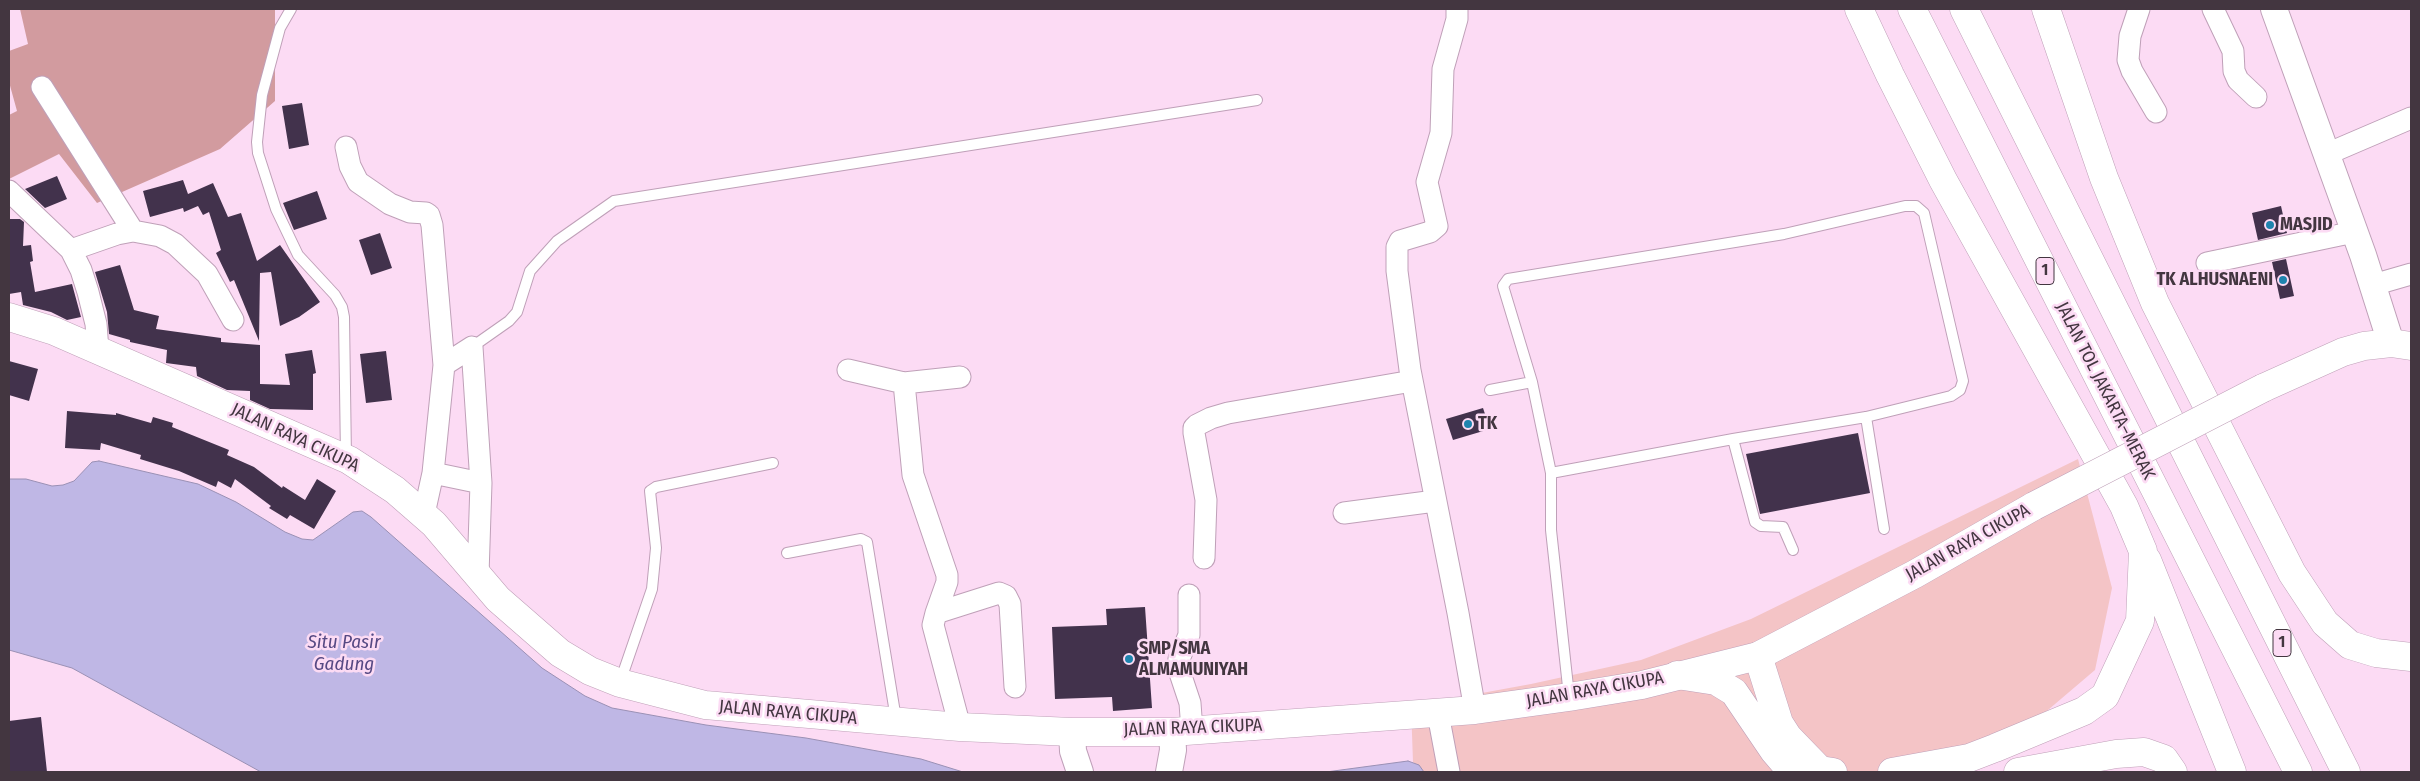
<!DOCTYPE html>
<meta charset="utf-8">
<style>
body{margin:0}
#map{position:relative;width:2420px;height:781px;overflow:hidden;background:#fcdbf4;font-family:"Fira Sans Condensed",sans-serif}
canvas{display:block}
.frame{position:absolute;inset:0;border:10px solid #433640;pointer-events:none}
</style>
<div id="map">
<canvas width="2420" height="781"></canvas>
<div class="frame"></div>
</div>
<script>
const context = document.querySelector('canvas').getContext('2d');
context.lineJoin = 'round';
function fill(path, color) { context.fillStyle = color; context.fill(path, 'evenodd'); }
const shape = rows => new Path2D(rows.map(r => 'M' + r).join(''));
function stroke(path, color, width, dash) { context.strokeStyle = color; context.lineWidth = width; context.lineCap = dash ? 'butt' : 'round'; context.setLineDash(dash || []); context.stroke(path); }
function label(font, color, halo, rows, align = 'center') {
  context.font = font + ' "Fira Sans Condensed",sans-serif'; context.lineWidth = 5; context.setLineDash([]); context.textBaseline = 'middle'; context.strokeStyle = halo; context.fillStyle = color; for (const [text, x, y, turn = 0] of rows) {
    context.save(); context.translate(x, y); context.rotate((+turn || 0) * Math.PI / 180); context.textAlign = isNaN(turn) ? turn : align; if (halo) context.strokeText(text, 0, 0); context.fillText(text, 0, 0); context.restore();
  }
}
fill(shape([
 [2078,459,2112,588,2095,670,2028,727,1890,772,1424,772,1413,762,1411,706,1531,684,1641,660,1751,619]
]), '#f4c4c6');
fill(shape([
 [20,9,275,9,275,101,220,149,97,203,59,154,9,179,9,115,17,111,9,82,9,51,28,44]
]), '#d29b9f');
const water = shape([
 [99,461,198,484,236,502,285,532,302,539,313,540,353,512,362,511,371,517,542,668,585,696,612,708,706,725,806,738,921,759,963,772,261,772,72,668,9,650,9,479,26,479,52,486,63,485,74,481,92,462,99,461],
 [1408,761,1419,765,1424,772,1326,772,1408,761]
]);
fill(water, '#bfb7e5');
stroke(water, '#9a90b4', 1);
fill(shape([
 [302,103,309,145,289,149,282,106],
 [57,176,67,199,45,208,25,189],
 [183,180,188,194,213,183,228,217,241,213,257,261,280,245,320,302,299,317,280,326,271,272,260,273,259,341,234,280,230,282,216,253,221,250,209,212,203,215,198,206,184,212,183,208,150,217,143,191],
 [317,191,327,219,294,230,283,203],
 [2281,206,2287,233,2258,240,2252,213],
 [9,219,20,219,24,222,23,246,31,245,33,261,30,262,35,292,72,284,81,317,67,320,51,312,23,305,21,292,9,294],
 [380,233,392,268,371,275,359,240],
 [2286,259,2294,296,2280,299,2272,262],
 [120,265,134,310,159,316,156,329,221,338,221,342,260,345,260,384,290,385,285,354,312,350,316,373,313,374,313,410,270,409,250,400,250,391,227,390,197,376,196,367,166,363,167,350,130,342,130,340,109,334,107,312,95,272],
 [386,351,392,400,366,403,360,354],
 [9,361,38,369,29,401,9,395],
 [1483,408,1490,429,1453,440,1446,419],
 [67,411,116,415,116,413,151,423,153,417,173,423,172,427,229,450,227,455,254,467,282,488,283,486,305,500,317,479,336,491,314,529,290,515,287,519,269,508,271,506,235,479,231,488,218,481,216,487,179,471,140,459,141,455,101,443,100,450,65,448],
 [1858,433,1870,493,1760,514,1746,454],
 [1145,607,1152,708,1113,711,1112,697,1055,699,1052,627,1107,625,1106,609],
 [41,717,47,772,10,772,9,721]
]), '#42324c');
const service = shape([
 [291,9,280,28,262,95,257,142,258,153,276,209,298,255,335,295,342,307,344,317,346,458],
 [472,347,509,321,517,312,530,271,557,241,614,201,1257,100],
 [1490,390,1532,382],
 [1866,417,1884,529],
 [1733,439,1755,522,1761,526,1783,527,1793,550],
 [1551,473,1532,382,1503,286,1508,279,1784,234,1905,206,1916,206,1924,213,1963,381,1960,390,1951,396,1866,417,1733,439,1551,473,1551,530,1569,696],
 [787,553,861,539,867,542,896,719],
 [620,682,652,589,656,548,650,491,656,487,773,463]
]);
const minor = shape([
 [1457,9,1457,19,1443,69,1441,133,1427,182,1437,226,1430,232,1400,241,1397,247,1397,271,1410,370,1458,613,1475,710],
 [2139,9,2130,36,2128,60,2132,71,2156,112],
 [2213,9,2233,51,2234,71,2238,80,2256,97],
 [42,87,133,231],
 [346,147,350,166,358,182,390,204,410,212,426,213,429,215,432,225,444,365,433,473,424,514],
 [2327,154,2411,118],
 [9,191,71,250],
 [2207,263,2354,232],
 [2373,285,2411,274],
 [98,350,96,324,88,292,81,270,71,250,117,234,133,231,160,236,175,244,207,274,233,320],
 [848,370,904,383,913,475,947,575,947,582,936,613],
 [904,383,960,377],
 [433,473,481,483,472,347,444,365],
 [1344,513,1435,501],
 [1204,558,1206,500,1194,433,1194,428,1197,425,1211,418,1228,413,1412,381],
 [478,575,481,483],
 [1189,595,1189,635,1179,659,1178,667,1190,703,1192,731],
 [1438,714,1449,772],
 [960,727,933,625,936,613,999,593,1006,596,1010,604,1015,687]
]);
const tertiary = shape([
 [2274,9,2363,255,2391,343],
 [1072,732,1073,751,1080,772],
 [1169,772,1173,750,1172,732]
]);
const secondary = shape([
 [9,317,54,331,349,460,395,490,434,524,498,599,560,653,590,671,620,683,705,705,960,727,1072,732,1172,732,1475,710,1569,697,1642,685,1758,656,1915,574,2034,506],
 [2263,388,2343,352,2364,346,2391,343,2411,346]
]);
const motorway = shape([
 [1859,9,1890,75,1943,180,2124,506,2143,551,2140,621,2105,696,2084,711,1995,748,1969,758,1892,772],
 [1912,9,2298,772],
 [1964,9,2346,772],
 [2046,9,2104,178,2155,303,2292,573,2325,623,2350,645,2376,653,2411,657],
 [2147,560,2232,772],
 [1758,656,1779,723,1788,737,1820,770,1833,772],
 [1677,675,1716,681,1734,692,1774,751,1792,772],
 [2018,772,2116,754,2144,752,2164,759,2173,772]
]);
stroke(service, '#bfa0b8', 12);
stroke(minor, '#bfa0b8', 23);
stroke(tertiary, '#bfa0b8', 28);
stroke(secondary, '#bfa0b8', 29);
stroke(motorway, '#bfa0b8', 29);
stroke(service, '#fff', 10);
stroke(minor, '#fff', 21);
stroke(tertiary, '#fff', 26);
stroke(secondary, '#fff', 28);
stroke(motorway, '#fff', 28);
const secondaryBridge = shape([
 [2034,506,2263,388]
]);
stroke(secondaryBridge, '#bfa0b8', 29, []);
stroke(secondaryBridge, '#fff', 28);
for (const [x, y, r, color] of [
 [2270,225,5,"#1e84ae"],
 [2283,280,5,"#1e84ae"],
 [1468,424,5,"#1e84ae"],
 [1129,659,5,"#1e84ae"]
]) { const dot = new Path2D(); dot.arc(x, y, r, 0, 2 * Math.PI); context.fillStyle = color; context.fill(dot); stroke(dot, '#fcdbf4', 2); }
for (const [x, y, w] of [
 [2045,271,18],
 [2282,643,18]
]) { const box = new Path2D(); box.roundRect(x - w / 2, y - 13.5, w, 27, 4); context.fillStyle = '#fcdbf4'; context.fill(box); stroke(box, '#433640', 1); }
label('bold 16px', '#433640', null, [
 ["1",2045,271],
 ["1",2282,643]
]);
label('bold 18px', '#433640', '#fcdbf4', [
 ["MASJID",2280,225],
 ["TK ALHUSNAENI",2273,280,"right"],
 ["TK",1478,424],
 ["SMP/SMA",1139,649],
 ["ALMAMUNIYAH",1139,670]
], 'left');
label('18px', '#433640', '#fcdbf4', [
 ["JALAN TOL JAKARTA–MERAK",2105,391,63],
 ["JALAN RAYA CIKUPA",295,438,25],
 ["JALAN RAYA CIKUPA",1968,543,-29],
 ["JALAN RAYA CIKUPA",1595,690,-10],
 ["JALAN RAYA CIKUPA",788,713,5],
 ["JALAN RAYA CIKUPA",1193,728,-2]
]);
label('italic 19px', '#564983', '#fcdbf4', [
 ["Situ Pasir",344,643],
 ["Gadung",344,665]
]);
</script>
